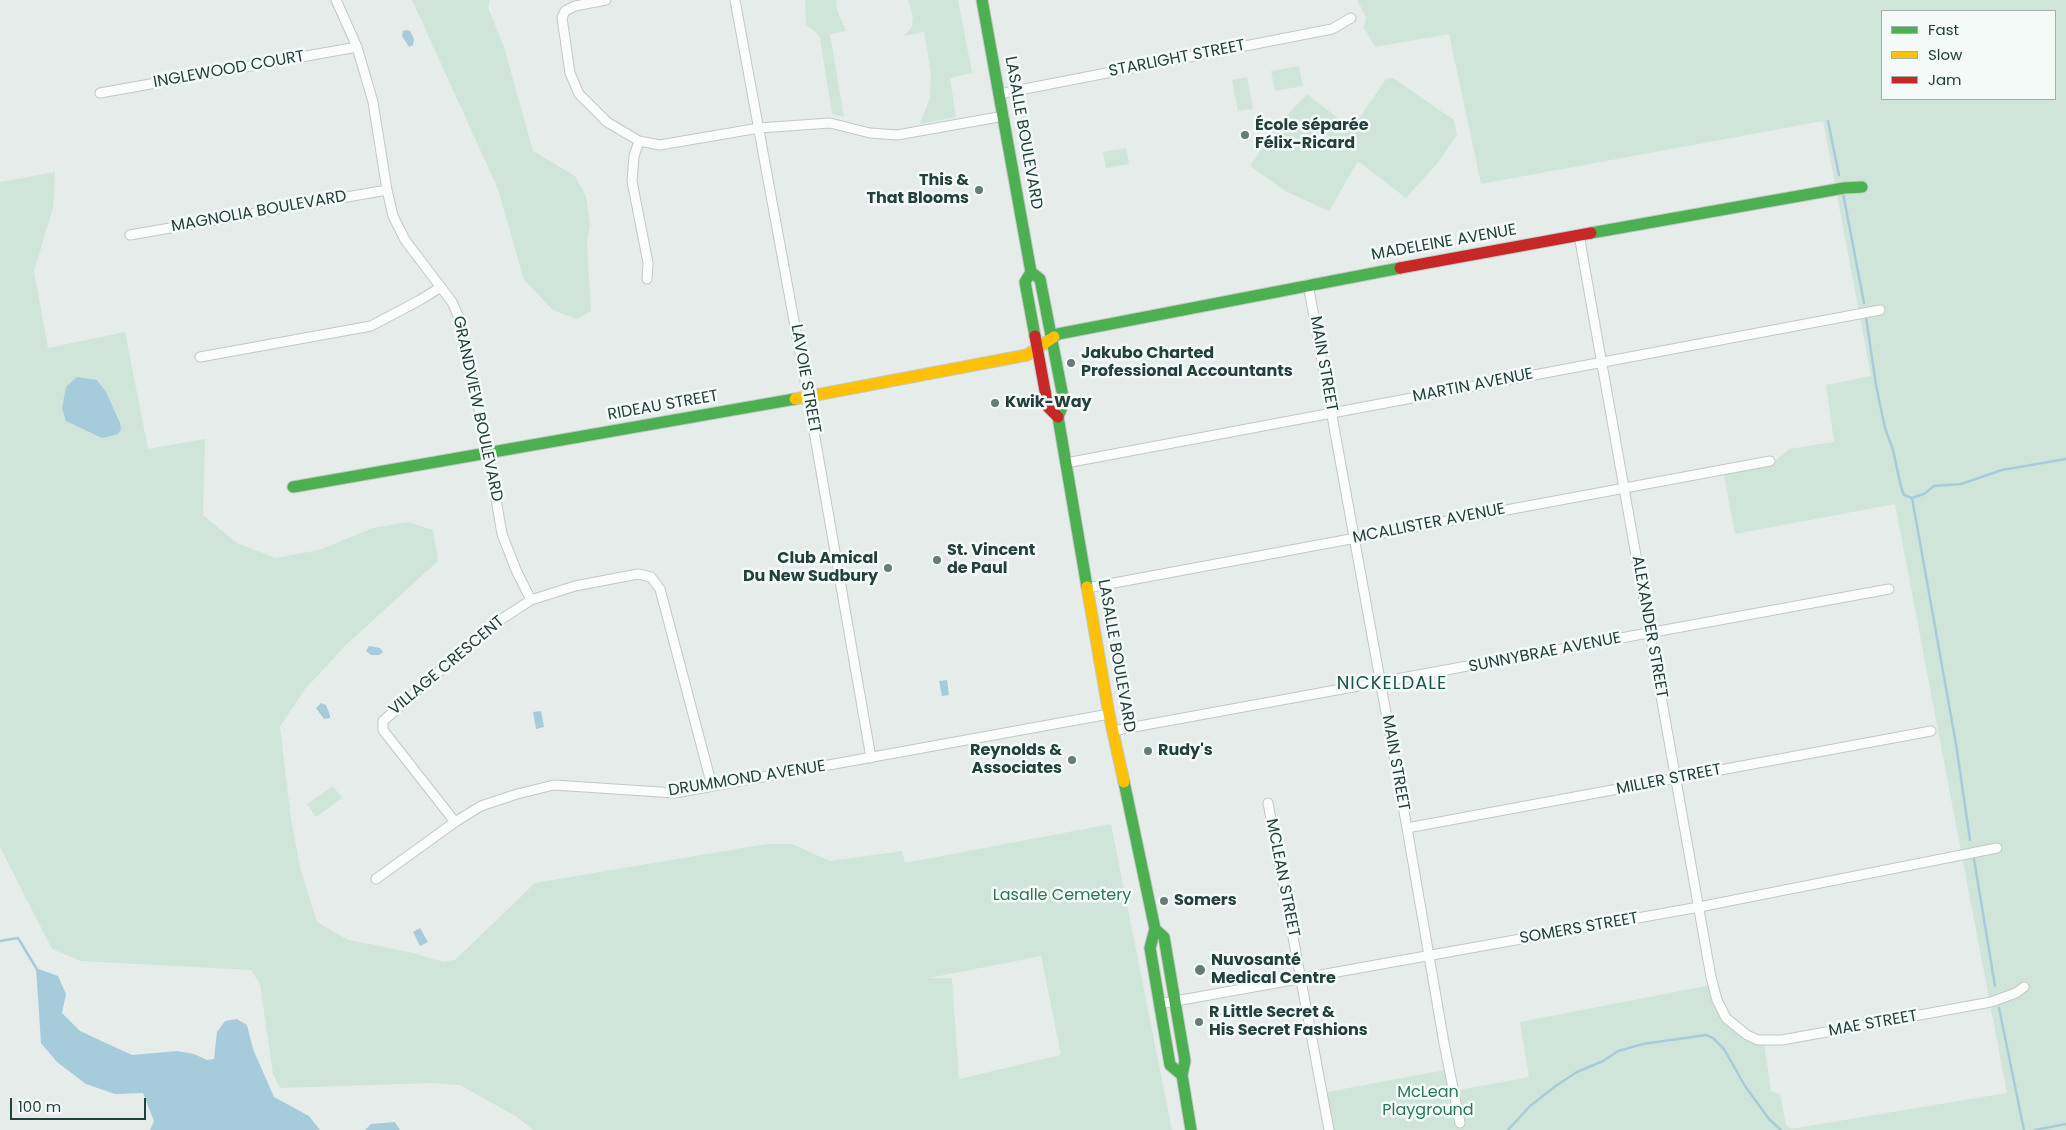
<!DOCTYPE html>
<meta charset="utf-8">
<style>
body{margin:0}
#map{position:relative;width:2066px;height:1130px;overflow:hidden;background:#e6ecea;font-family:Poppins,sans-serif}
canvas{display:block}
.legend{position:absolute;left:1881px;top:10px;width:175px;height:90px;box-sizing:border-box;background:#f4faf8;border:1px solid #a0b0ad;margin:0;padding:6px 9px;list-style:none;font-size:15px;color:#22403c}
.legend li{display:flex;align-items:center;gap:10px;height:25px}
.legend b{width:25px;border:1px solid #a0b0ad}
.scale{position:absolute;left:10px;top:1098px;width:136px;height:22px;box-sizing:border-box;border:2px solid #22403c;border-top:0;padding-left:6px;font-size:15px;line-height:18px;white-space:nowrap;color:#22403c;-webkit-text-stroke:4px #f4faf8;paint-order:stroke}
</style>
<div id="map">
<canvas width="2066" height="1130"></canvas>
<ul class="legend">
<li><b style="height:6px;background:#4caf50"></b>Fast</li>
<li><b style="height:6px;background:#ffc107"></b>Slow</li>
<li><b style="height:6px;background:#c62828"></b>Jam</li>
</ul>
<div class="scale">100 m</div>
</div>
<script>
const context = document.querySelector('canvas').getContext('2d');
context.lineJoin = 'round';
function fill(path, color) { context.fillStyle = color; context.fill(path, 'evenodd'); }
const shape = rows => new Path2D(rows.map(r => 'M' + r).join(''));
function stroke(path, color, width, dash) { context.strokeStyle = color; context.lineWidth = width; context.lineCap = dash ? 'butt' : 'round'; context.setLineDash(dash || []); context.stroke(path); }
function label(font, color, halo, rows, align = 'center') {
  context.font = font + ' Poppins,sans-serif'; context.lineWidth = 5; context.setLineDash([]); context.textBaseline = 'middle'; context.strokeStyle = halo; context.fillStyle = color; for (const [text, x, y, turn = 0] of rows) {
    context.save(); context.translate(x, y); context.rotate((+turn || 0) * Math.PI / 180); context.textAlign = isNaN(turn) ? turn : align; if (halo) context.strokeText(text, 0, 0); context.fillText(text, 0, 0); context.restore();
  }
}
fill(shape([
 [412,0,490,0,488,7,504,47,533,151,575,176,586,196,590,225,587,243,591,311,576,319,553,310,524,280,498,189],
 [805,0,836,0,837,10,846,31,830,34,844,117,832,114,820,38,815,31,806,26],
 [908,0,958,0,972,73,950,78,956,117,920,124,930,98,931,72,924,32,904,36,912,27,913,17],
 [1357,0,2066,0,2066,1130,1329,1130,1322,1093,1450,1069,1454,1091,1529,1077,1520,1022,1711,985,1725,1019,1764,1042,1771,1091,1780,1094,1786,1125,1791,1129,2007,1093,1895,504,1735,534,1723,470,1775,461,1789,449,1834,442,1826,385,1871,376,1823,121,1481,184,1449,34,1375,47,1364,28,1366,17],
 [1882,11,2055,11,2055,99,1882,99],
 [1299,66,1303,86,1275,91,1271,71],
 [1247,77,1253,109,1238,111,1232,80],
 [1393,78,1454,120,1457,135,1436,165,1406,198,1358,161,1329,211,1287,192,1250,166,1275,128,1307,94,1352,129,1386,79],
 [1126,148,1129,164,1106,168,1103,152],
 [55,172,53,208,34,271,48,348,125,332,148,449,205,439,203,515,237,543,275,558,319,550,373,528,408,522,433,530,438,561,348,643,305,689,280,727,291,819,301,871,317,922,348,940,409,952,444,962,455,960,535,883,766,844,792,844,830,861,902,851,905,863,1111,824,1172,1130,533,1130,517,1117,460,1085,433,1083,280,1088,273,1074,260,984,251,970,81,961,52,949,0,847,0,182],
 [1041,956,1061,1055,959,1079,952,978,929,978],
 [333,786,342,798,316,817,307,804]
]), '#cfe5d9');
fill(shape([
 [407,30,410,31,414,39,413,45,409,47,402,36,403,31],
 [77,377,97,380,106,392,120,423,121,429,118,434,102,438,66,421,62,408,66,387],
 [369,646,380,648,383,652,379,655,371,655,366,651],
 [947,680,949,695,942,696,939,681],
 [321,703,326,705,330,715,330,718,324,719,316,708],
 [541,711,544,727,536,729,533,712],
 [420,928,428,942,420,946,413,932],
 [36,968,58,976,66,994,62,1013,80,1031,132,1055,177,1051,194,1054,207,1060,214,1059,217,1032,225,1021,237,1019,247,1025,253,1049,274,1097,309,1116,320,1130,150,1130,154,1121,143,1093,115,1094,86,1084,57,1062,41,1043],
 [395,1122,400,1130,365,1130,371,1124]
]), '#a6ccdb');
stroke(shape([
 [1828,121,1839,175],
 [1843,193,1864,303],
 [1866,317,1876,385,1885,428,1893,450,1901,487,1904,495,1912,498,1956,744,1970,840],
 [1912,498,1924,494,1934,486,1961,484,2002,470,2066,459],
 [1974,859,1995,986],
 [0,941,18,938,38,971],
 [1999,1008,2024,1130],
 [1508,1130,1530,1106,1557,1085,1577,1072,1603,1061,1618,1051,1643,1044,1706,1035,1713,1038,1724,1049,1745,1086,1769,1119,1781,1130],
 [2035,1130,2066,1124]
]), '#a6ccdb', 2.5);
const street = shape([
 [336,0,357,47,373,102,387,190,393,216,405,240,452,302,460,320,488,453,502,534,516,570,531,600],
 [606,0,575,6,565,11,562,18,570,73,579,94,607,122,639,141,660,145,759,128,830,123,870,133,897,135,1004,116],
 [735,0,808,397,871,758],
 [100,93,357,47],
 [999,94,1332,29,1351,18],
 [639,141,634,156,632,181,648,263,647,279],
 [130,235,387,190],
 [1579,235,1711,977,1717,1000,1726,1018,1747,1035,1758,1040,1782,1040,1991,1002,2016,993,2024,987],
 [1308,284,1407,828,1444,1043,1460,1123],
 [200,357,371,326,420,300,441,287],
 [1066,463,1880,310],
 [1087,588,1770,461],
 [1112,731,1889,589],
 [1268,803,1329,1130],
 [455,822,383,730,383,721,491,626,531,600,575,586,638,574,651,577,660,589,712,786],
 [1407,828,1931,731],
 [376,879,455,822,481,806,517,794,554,785,675,793,1109,714],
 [1159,1004,1699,907,1997,848]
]);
const fast = shape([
 [982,0,1031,272,1025,282,1035,336],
 [1591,233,1844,188,1862,187],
 [1031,272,1040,279,1064,402,1058,417,1087,587],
 [1054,337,1058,334,1400,268],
 [293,487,795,399],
 [1124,782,1155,929,1150,948,1170,1065,1182,1075],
 [1155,929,1164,937,1185,1061,1182,1075,1191,1130]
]);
const slow = shape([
 [795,399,1027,355,1054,337],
 [1087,587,1109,714,1124,782]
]);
const jam = shape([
 [1400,268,1591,233],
 [1035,336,1048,407,1058,417]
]);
stroke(street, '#c3c9c7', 11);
stroke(fast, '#c1c9c7', 13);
stroke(slow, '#c1c9c7', 13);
stroke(jam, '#c1c9c7', 13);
stroke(street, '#fbfcfc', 9);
stroke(fast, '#4caf50', 11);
stroke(slow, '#ffc107', 11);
stroke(jam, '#c62828', 11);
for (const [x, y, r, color] of [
 [1245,135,5,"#677c79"],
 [979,190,5,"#677c79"],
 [1071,363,5,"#677c79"],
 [995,403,5,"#677c79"],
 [937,560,5,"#677c79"],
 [888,568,5,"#677c79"],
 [1148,751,5,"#677c79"],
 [1072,760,5,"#677c79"],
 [1164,901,5,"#677c79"],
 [1200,970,6,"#677c79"],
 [1199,1022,5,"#677c79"]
]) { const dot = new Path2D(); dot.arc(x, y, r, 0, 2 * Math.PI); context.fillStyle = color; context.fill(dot); stroke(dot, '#f4faf8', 2); }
label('16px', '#22403c', '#f4faf8', [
 ["STARLIGHT STREET",1177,59,-11],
 ["INGLEWOOD COURT",229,70,-10],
 ["LASALLE BOULEVARD",1023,133,80],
 ["MAGNOLIA BOULEVARD",259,212,-10],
 ["MADELEINE AVENUE",1444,243,-10],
 ["MAIN STREET",1323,364,80],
 ["LAVOIE STREET",805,379,80],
 ["MARTIN AVENUE",1473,386,-11],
 ["RIDEAU STREET",663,406,-10],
 ["GRANDVIEW BOULEVARD",477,409,78],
 ["MCALLISTER AVENUE",1429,524,-11],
 ["ALEXANDER STREET",1649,627,80],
 ["SUNNYBRAE AVENUE",1545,653,-11],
 ["LASALLE BOULEVARD",1116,656,80],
 ["VILLAGE CRESCENT",447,666,-40],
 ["MAIN STREET",1395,763,80],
 ["DRUMMOND AVENUE",747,779,-9],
 ["MILLER STREET",1669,780,-11],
 ["MCLEAN STREET",1282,878,79],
 ["SOMERS STREET",1579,929,-10],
 ["MAE STREET",1873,1024,-10]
]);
label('bold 16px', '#22403c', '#f4faf8', [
 ["École séparée",1255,126],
 ["Félix-Ricard",1255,144],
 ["This &",969,181,"right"],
 ["That Blooms",969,199,"right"],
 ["Jakubo Charted",1081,354],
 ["Professional Accountants",1081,372],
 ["Kwik-Way",1005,403],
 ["St. Vincent",947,551],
 ["de Paul",947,569],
 ["Club Amical",878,559,"right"],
 ["Du New Sudbury",878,577,"right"],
 ["Reynolds &",1062,751,"right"],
 ["Associates",1062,769,"right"],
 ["Rudy's",1158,751],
 ["Somers",1174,901],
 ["Nuvosanté",1211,961],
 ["Medical Centre",1211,979],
 ["R Little Secret &",1209,1013],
 ["His Secret Fashions",1209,1031]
], 'left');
label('16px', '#2b7854', '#f4faf8', [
 ["Lasalle Cemetery",1062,896],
 ["McLean",1428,1093],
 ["Playground",1428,1111]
]);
context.letterSpacing = '1px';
label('18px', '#1d534e', '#f4faf8', [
 ["NICKELDALE",1392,684]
]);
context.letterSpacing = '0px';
</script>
